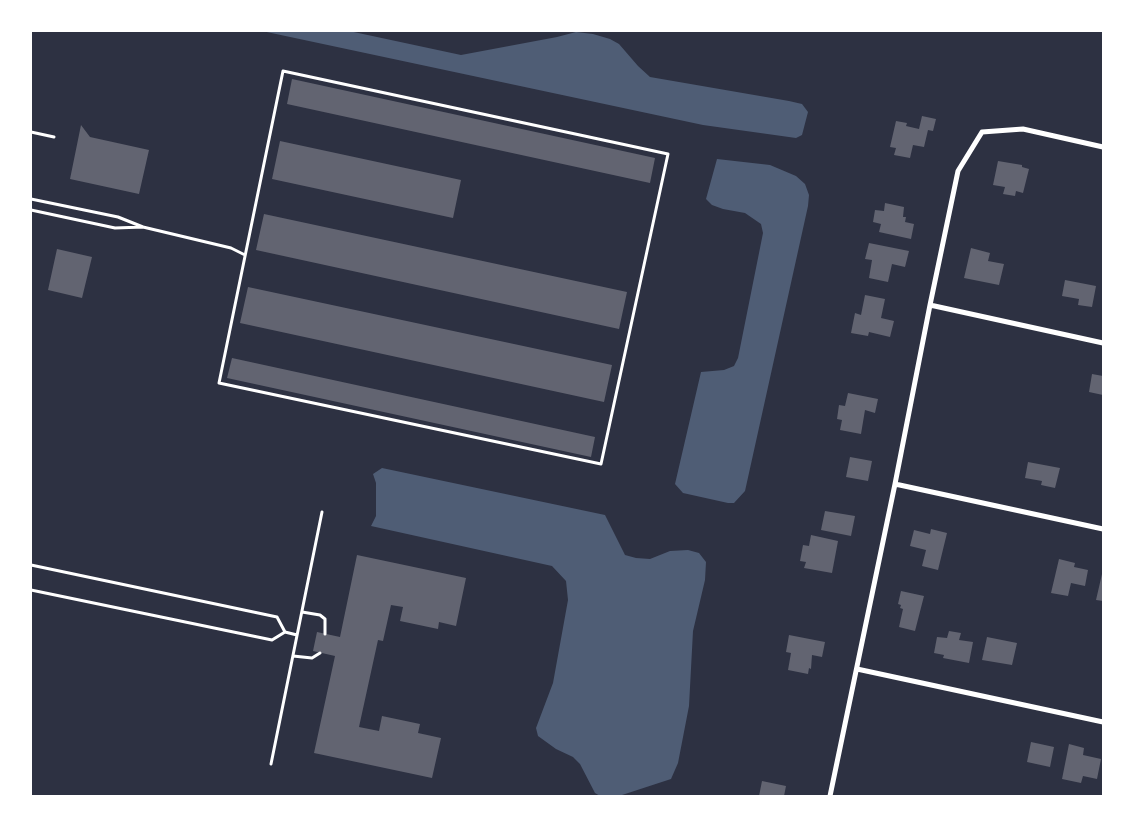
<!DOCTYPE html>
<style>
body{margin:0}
#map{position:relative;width:1134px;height:827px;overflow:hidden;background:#2d3142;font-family:"Space Grotesk",sans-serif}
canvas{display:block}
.frame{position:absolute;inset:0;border:32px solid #fff;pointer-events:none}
</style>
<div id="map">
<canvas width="1134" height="827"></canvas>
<div class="frame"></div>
</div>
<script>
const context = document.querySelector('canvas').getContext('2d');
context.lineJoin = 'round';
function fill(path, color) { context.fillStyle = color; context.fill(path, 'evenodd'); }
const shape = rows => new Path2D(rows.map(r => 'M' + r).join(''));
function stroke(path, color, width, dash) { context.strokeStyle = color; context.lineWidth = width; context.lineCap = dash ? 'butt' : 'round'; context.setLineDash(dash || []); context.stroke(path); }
fill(shape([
 [262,31,349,31,461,55,557,37,576,32,593,34,610,39,619,44,638,66,650,77,789,101,802,104,808,112,802,135,796,138,703,125],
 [717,159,770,165,796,176,805,184,809,195,808,206,745,491,734,503,728,503,683,493,675,484,701,372,724,370,734,366,738,358,763,233,761,224,745,213,723,209,712,205,706,199],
 [382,468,605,515,625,555,636,558,650,559,670,551,688,550,699,553,706,562,705,580,693,631,689,706,678,763,671,779,619,796,600,796,595,793,580,764,573,757,556,749,538,736,536,728,553,683,568,600,566,581,552,566,371,526,376,516,376,483,373,474]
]), '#4f5d75');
fill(shape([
 [292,79,655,158,650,183,287,104],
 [922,116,936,119,933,131,928,130,924,147,913,145,910,158,894,155,896,148,890,147,896,121,907,123,906,126,919,129],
 [81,125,90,137,149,150,139,194,70,179],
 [280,141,461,180,453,218,272,179],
 [998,161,1022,165,1022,167,1029,169,1023,193,1016,191,1015,196,1003,194,1005,187,993,185],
 [885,203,904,207,903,217,906,217,905,222,914,224,911,239,879,232,881,224,873,222,875,210,884,211],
 [264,214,627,292,619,329,256,250],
 [869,243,909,251,905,267,892,264,888,282,869,278,872,260,865,259],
 [971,248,990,253,988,261,1004,264,999,285,964,278],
 [57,249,92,257,82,298,48,290],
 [1065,280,1096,286,1092,307,1078,305,1079,299,1062,296],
 [248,287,612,365,604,402,240,323],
 [865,295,885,299,881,318,894,321,890,337,869,332,868,336,851,333,855,313,861,315],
 [232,358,595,437,591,457,227,378],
 [1092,374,1103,376,1103,395,1089,392],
 [848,393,878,399,875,413,865,410,861,434,840,430,842,420,837,419,839,405,845,406],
 [850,457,872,461,868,481,846,477],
 [1028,462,1060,468,1055,488,1041,485,1042,481,1025,478],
 [825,511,855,516,851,536,821,530],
 [931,529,947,533,938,570,922,566,926,550,910,546,914,530,930,534],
 [811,535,838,541,832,573,804,568,806,562,800,561,803,545,809,546],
 [357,555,466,578,456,626,439,622,438,629,400,621,403,607,391,605,383,641,378,640,359,727,379,731,382,716,420,724,418,733,441,738,432,778,314,753,335,656,313,651,317,632,340,637],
 [1059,559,1075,563,1074,567,1088,570,1085,586,1071,583,1068,596,1051,593],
 [1102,574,1103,575,1103,601,1096,600],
 [901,591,924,596,915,631,899,627,903,609,900,608,901,605,898,604],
 [949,631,961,633,959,640,973,642,969,663,943,658,944,655,934,653,937,637,947,638],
 [789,635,825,642,822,657,812,655,811,669,809,668,808,674,788,670,791,653,786,652],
 [987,637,1017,643,1012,665,982,660],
 [1031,742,1054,747,1050,767,1027,762],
 [1069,744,1084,748,1083,755,1101,759,1097,779,1083,776,1081,783,1062,779],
 [762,781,786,786,784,796,759,796]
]), '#626471');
stroke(shape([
 [283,71,668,154,601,464,219,383,283,71],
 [31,132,54,137],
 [31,199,118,217,143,227,115,228,31,210],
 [143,227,231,248,245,255],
 [31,565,277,617,285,632],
 [31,590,272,640,285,632,297,635],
 [302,612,320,615,325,619,325,634],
 [293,656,312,658,320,653],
 [271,764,322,512]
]), '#fff', 3);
stroke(shape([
 [930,305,1103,343],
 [895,484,1103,529],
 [857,669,1103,722],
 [830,796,895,484,930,305,958,171,982,132,1023,129,1103,147]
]), '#fff', 5);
</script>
